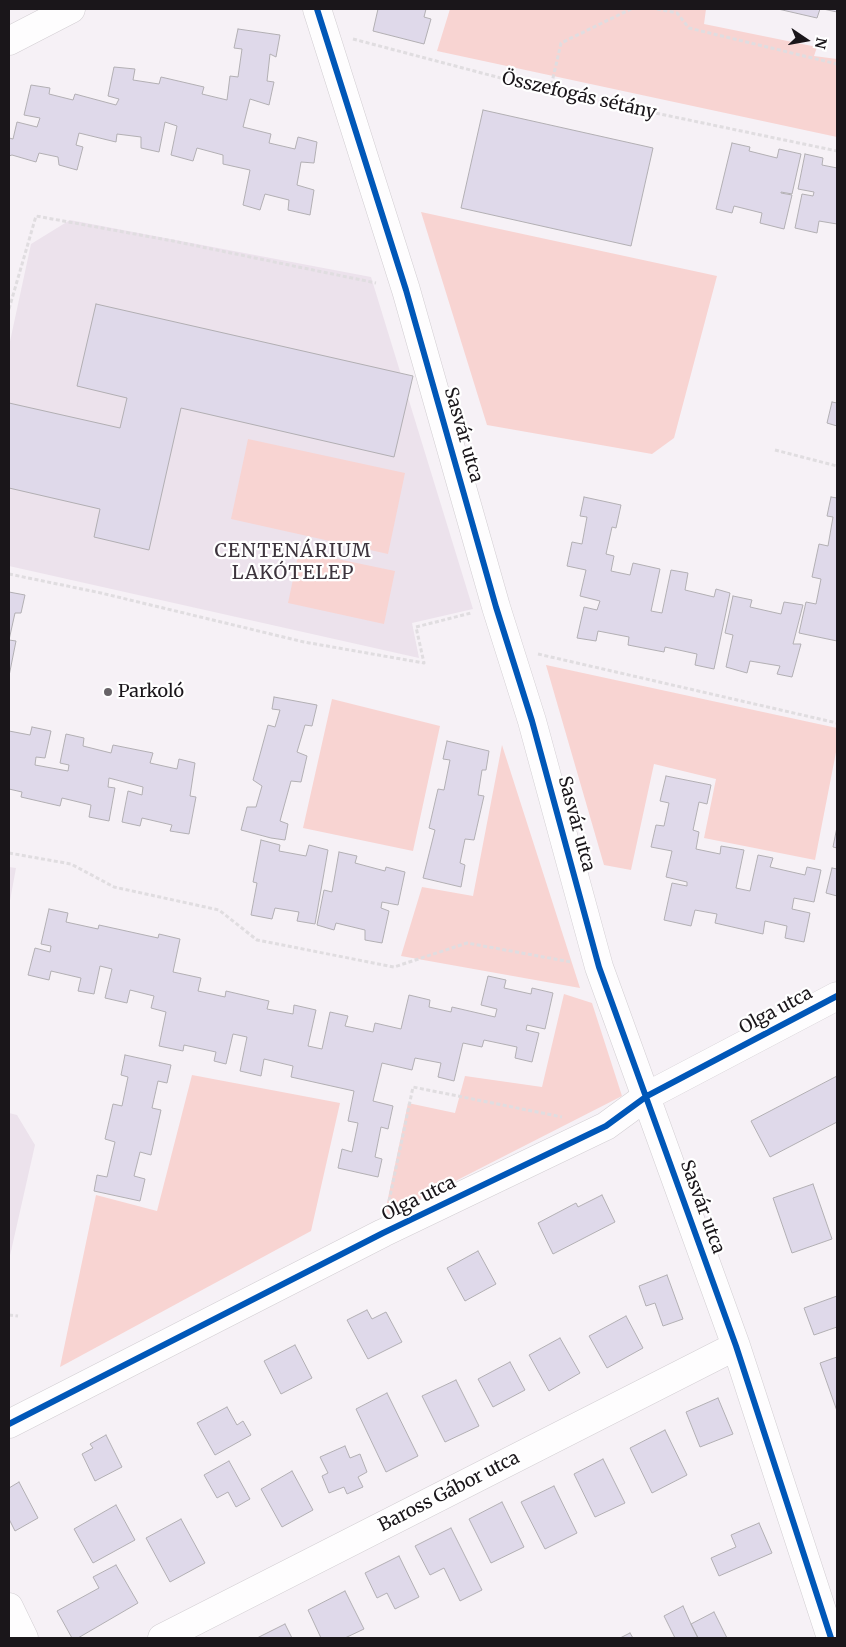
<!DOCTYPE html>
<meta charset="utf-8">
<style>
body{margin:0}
#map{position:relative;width:846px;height:1647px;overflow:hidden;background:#f6f1f6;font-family:Merriweather,serif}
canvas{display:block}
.frame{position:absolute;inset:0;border:10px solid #1a161a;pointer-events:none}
.north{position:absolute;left:781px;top:15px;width:50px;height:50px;-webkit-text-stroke:4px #fff;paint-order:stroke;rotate:102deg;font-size:14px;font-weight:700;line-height:20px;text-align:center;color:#1a161a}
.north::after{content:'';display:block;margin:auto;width:18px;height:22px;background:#1a161a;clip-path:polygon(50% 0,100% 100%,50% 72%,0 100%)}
</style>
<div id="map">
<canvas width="846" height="1647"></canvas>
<div class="frame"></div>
<div class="north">N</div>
</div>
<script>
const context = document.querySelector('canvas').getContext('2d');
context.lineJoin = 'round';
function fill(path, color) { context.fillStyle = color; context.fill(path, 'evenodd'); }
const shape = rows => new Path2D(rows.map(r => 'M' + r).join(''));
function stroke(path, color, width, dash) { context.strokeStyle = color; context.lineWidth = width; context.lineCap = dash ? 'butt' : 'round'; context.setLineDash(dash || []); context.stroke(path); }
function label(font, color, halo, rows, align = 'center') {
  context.font = font + ' Merriweather,serif'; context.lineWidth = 4.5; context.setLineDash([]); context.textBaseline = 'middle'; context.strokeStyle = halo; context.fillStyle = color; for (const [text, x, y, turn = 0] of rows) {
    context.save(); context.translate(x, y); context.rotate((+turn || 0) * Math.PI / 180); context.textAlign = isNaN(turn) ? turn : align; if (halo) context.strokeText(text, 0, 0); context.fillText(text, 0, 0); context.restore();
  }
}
fill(shape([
 [70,220,371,277,473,609,412,623,419,658,9,566,9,346,31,244],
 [9,867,16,868,9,906],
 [9,1113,17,1115,35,1145,9,1260]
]), '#ece2ec');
fill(shape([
 [450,9,706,9,704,24,817,47,814,56,837,59,837,137,437,51],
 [421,212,717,276,674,438,652,454,487,425],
 [248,439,405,473,388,554,231,519],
 [299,551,395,571,384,624,288,603],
 [546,665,837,728,837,747,815,860,704,838,716,779,654,764,631,870,604,865],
 [332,699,440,726,413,851,303,828],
 [502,745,580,988,401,956,422,887,473,896],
 [564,994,592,1003,622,1096,426,1196,384,1217,408,1103,455,1113,465,1076,542,1087],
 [192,1075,340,1103,311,1231,60,1367,96,1195,157,1211]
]), '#f8d4d2');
const building = shape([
 [378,9,426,9,424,17,431,19,424,44,373,31,378,9],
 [778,9,820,9,817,18,778,9],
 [823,9,837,9,837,12,823,9],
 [238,29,280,35,276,57,270,54,267,81,274,82,269,105,250,99,243,127,271,134,269,143,295,149,298,137,317,142,314,163,301,162,297,185,314,190,310,215,288,210,289,200,265,194,260,210,243,205,250,170,223,164,223,155,197,148,193,161,171,155,177,126,165,122,159,152,141,148,141,137,117,134,116,142,79,133,76,145,83,147,77,170,59,165,58,157,39,153,36,162,12,155,9,156,9,138,13,139,17,122,37,127,40,118,24,115,31,85,50,88,49,94,73,100,75,94,116,105,119,99,108,96,114,67,135,69,133,80,159,84,161,77,204,87,202,94,227,100,230,76,238,77,242,49,234,48,238,29],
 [483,110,653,148,631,246,461,208,483,110],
 [732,143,750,147,749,151,777,158,779,149,801,154,792,194,781,192,781,193,792,195,784,229,760,223,762,213,734,206,732,213,716,209,732,143],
 [805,154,823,158,822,165,837,168,837,224,819,221,817,233,795,228,802,194,813,196,814,192,798,189,805,154],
 [96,304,413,376,394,457,181,408,149,550,94,537,100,509,9,488,9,403,120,428,127,398,77,386,96,304],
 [832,402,837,403,837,426,827,423,832,402],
 [584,497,621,505,616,528,612,527,606,554,614,556,611,571,630,575,633,563,660,569,651,611,662,613,671,570,688,573,685,590,714,597,716,589,730,593,714,669,695,665,697,654,665,647,664,652,628,645,629,637,598,631,596,641,577,638,584,607,597,610,600,601,580,596,586,570,567,566,572,542,582,544,587,517,580,516,584,497],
 [831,497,837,498,837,641,799,633,806,602,816,604,821,579,812,577,819,544,828,546,833,517,827,516,831,497],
 [9,592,25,595,21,613,15,613,9,640,16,641,9,676,9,592],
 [733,596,752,600,750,607,781,614,784,602,803,605,793,644,801,644,792,677,777,674,780,666,750,661,747,673,726,667,733,635,725,633,733,596],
 [274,697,317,705,312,726,305,725,297,752,307,756,301,782,291,781,280,821,288,824,285,840,271,838,241,830,247,807,256,807,262,786,253,780,268,725,275,727,280,710,272,709,274,697],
 [32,727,51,731,45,758,36,757,35,765,68,771,69,765,60,763,66,734,84,738,83,746,111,753,113,745,153,753,150,763,177,769,179,759,195,763,190,796,196,797,189,834,170,831,172,825,142,818,140,826,122,822,128,791,142,795,143,787,109,778,108,787,115,788,109,821,89,817,91,805,62,798,60,806,21,797,22,792,9,789,9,731,30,735,32,727],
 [447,741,489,751,486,770,482,770,478,795,484,796,474,840,465,839,460,863,465,865,461,887,423,878,435,830,429,828,438,789,444,790,450,760,443,759,447,741],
 [666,776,711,785,707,804,699,802,693,830,699,832,696,849,720,854,721,846,744,850,736,888,750,891,758,855,773,858,770,867,805,875,807,867,821,870,814,902,794,898,792,909,810,913,804,942,785,938,787,926,765,921,763,934,715,923,717,914,695,910,691,926,664,920,672,883,687,886,687,882,666,877,672,851,651,847,656,825,664,826,669,803,660,801,666,776],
 [837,827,837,848,833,847,837,827],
 [261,840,280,845,279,851,306,856,309,845,328,850,315,924,297,921,299,912,275,908,272,919,251,915,257,883,253,882,261,840],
 [339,852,357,856,355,863,385,871,386,867,405,872,398,905,382,902,381,908,389,911,382,943,365,940,365,930,336,923,334,930,317,925,324,890,332,892,339,852],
 [832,868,837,869,837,896,826,893,832,868],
 [49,909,68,913,66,922,98,929,99,925,158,938,159,934,180,939,173,972,201,978,198,991,225,997,226,991,269,1001,267,1009,293,1014,294,1005,316,1010,308,1046,322,1049,330,1012,348,1016,345,1026,373,1032,375,1023,401,1029,409,995,430,1000,429,1007,451,1012,452,1007,495,1017,497,1009,481,1005,488,976,506,980,504,988,531,994,532,988,553,993,545,1029,527,1025,526,1030,539,1033,532,1062,515,1058,517,1047,484,1040,482,1047,463,1043,454,1081,438,1077,441,1063,415,1058,412,1070,382,1063,373,1101,393,1106,388,1129,381,1127,375,1157,382,1159,378,1177,338,1168,342,1149,352,1152,358,1123,348,1121,354,1091,291,1077,293,1066,264,1059,261,1076,240,1071,247,1037,233,1034,226,1064,214,1061,216,1052,184,1045,183,1051,159,1046,166,1012,151,1008,154,996,130,990,127,1003,105,998,112,969,100,966,94,994,78,991,81,978,51,971,49,980,28,975,35,948,50,952,51,946,41,944,49,909],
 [125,1055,171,1065,167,1083,158,1081,152,1108,161,1110,151,1155,140,1152,134,1176,145,1179,140,1201,94,1191,97,1175,107,1177,115,1142,105,1139,113,1104,122,1106,128,1077,121,1075,125,1055],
 [837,1076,837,1122,770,1157,751,1121,837,1076],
 [813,1184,832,1239,792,1253,773,1198,813,1184],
 [602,1195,615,1222,553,1254,538,1223,576,1203,578,1207,602,1195],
 [478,1251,496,1284,465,1301,447,1268,478,1251],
 [667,1275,683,1319,663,1326,655,1303,646,1306,639,1286,667,1275],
 [837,1296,837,1327,814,1335,804,1308,837,1296],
 [367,1310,372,1319,386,1312,402,1342,368,1359,347,1320,367,1310],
 [626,1316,643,1348,607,1368,589,1336,626,1316],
 [560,1338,580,1373,549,1391,529,1355,560,1338],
 [295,1345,312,1378,281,1394,264,1361,295,1345],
 [837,1357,837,1411,820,1363,837,1357],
 [510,1362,525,1390,493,1407,478,1379,510,1362],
 [456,1380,479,1426,445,1442,422,1396,456,1380],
 [387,1393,418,1456,386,1472,356,1409,387,1393],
 [718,1398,733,1434,700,1447,686,1412,718,1398],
 [227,1407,237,1425,243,1421,251,1435,215,1455,197,1423,227,1407],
 [665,1430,687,1475,652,1493,630,1448,665,1430],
 [106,1435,122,1467,95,1481,82,1454,93,1448,90,1444,106,1435],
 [345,1446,350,1458,360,1454,367,1472,358,1477,363,1487,347,1494,344,1487,329,1493,322,1476,328,1473,320,1457,345,1446],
 [603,1459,625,1503,595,1517,574,1474,603,1459],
 [229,1461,250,1499,236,1507,228,1492,217,1498,204,1475,229,1461],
 [292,1471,313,1510,282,1527,261,1489,292,1471],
 [19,1482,38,1518,15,1531,9,1519,9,1488,19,1482],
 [554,1486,577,1533,545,1549,521,1502,554,1486],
 [502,1502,524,1547,491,1563,469,1519,502,1502],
 [116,1505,135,1540,93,1563,74,1529,116,1505],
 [181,1519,205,1563,170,1582,146,1538,181,1519],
 [759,1523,772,1553,719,1576,711,1558,736,1547,731,1535,759,1523],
 [451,1528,482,1590,460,1601,444,1568,430,1575,415,1546,451,1528],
 [399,1556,419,1597,395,1609,387,1593,377,1598,365,1573,399,1556],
 [116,1565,138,1603,78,1638,72,1638,57,1611,99,1588,93,1577,116,1565],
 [345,1591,364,1629,345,1638,321,1638,308,1610,345,1591],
 [683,1606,691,1624,698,1638,675,1638,664,1616,683,1606],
 [714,1612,727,1638,698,1638,691,1624,714,1612],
 [285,1624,292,1638,257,1638,285,1624],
 [630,1633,633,1638,620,1638,630,1633]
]);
fill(building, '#dfd9ea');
stroke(building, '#b2afb3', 1);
const street = shape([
 [317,9,406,290,496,607,532,721,599,967,736,1346,831,1638],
 [9,1424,383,1233,606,1126,647,1096,837,996],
 [9,1607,24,1638],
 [162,1638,736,1346]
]);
const secondary = shape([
 [9,41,71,9]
]);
stroke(street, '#d2ced2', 29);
stroke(secondary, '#d2ced2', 29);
stroke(shape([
 [657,9,677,13,689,28,837,64],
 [353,39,550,91,837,151],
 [550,91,561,43,631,9],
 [9,309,36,216,173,241,376,283],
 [775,450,837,466],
 [9,574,101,593,304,642,424,663,416,627,471,613],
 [538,654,837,723],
 [9,853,71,864,114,887,219,910,257,940,394,967,467,943,571,962],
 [389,1201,413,1087,562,1117],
 [9,1315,18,1316]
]), '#e0dde0', 3, [4, 2.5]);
stroke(street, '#fefdfe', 28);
stroke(secondary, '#fefdfe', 28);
stroke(shape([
 [317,9,406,290,496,607,532,721,599,967,736,1346,831,1638],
 [9,1424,383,1233,606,1126,647,1096,837,996]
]), '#0057b8', 6);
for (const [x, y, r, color] of [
 [108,692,5,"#676367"]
]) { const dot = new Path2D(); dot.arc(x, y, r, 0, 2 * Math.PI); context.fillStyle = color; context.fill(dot); stroke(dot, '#fff', 2); }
label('18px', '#1a161a', '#fff', [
 ["Összefogás sétány",579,96,13],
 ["Sasvár utca",463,435,74],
 ["Sasvár utca",576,824,75],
 ["Olga utca",776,1011,-28],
 ["Olga utca",419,1199,-26],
 ["Sasvár utca",702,1207,70],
 ["Baross Gábor utca",449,1492,-27]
]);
label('18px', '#1a161a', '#fff', [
 ["Parkoló",118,692]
], 'left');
context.letterSpacing = '1px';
label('19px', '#3d343d', '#fff', [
 ["CENTENÁRIUM",293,552],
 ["LAKÓTELEP",293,574]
]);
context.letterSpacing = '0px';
</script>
